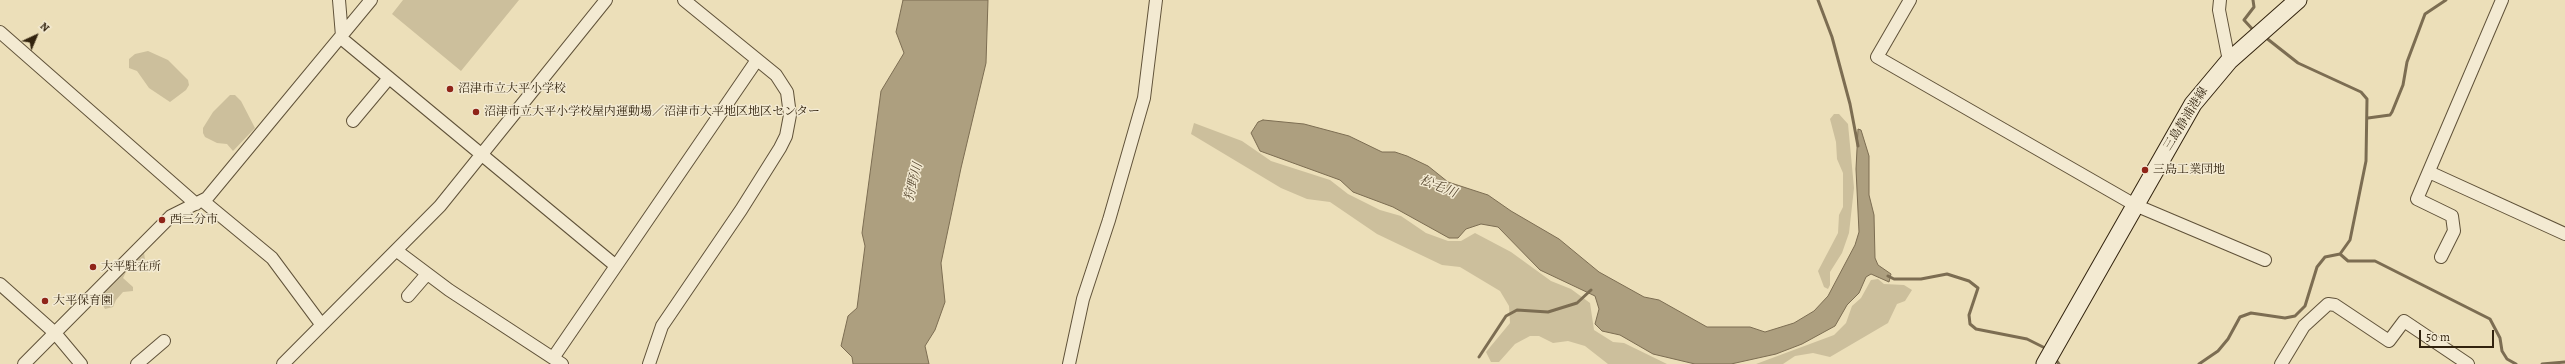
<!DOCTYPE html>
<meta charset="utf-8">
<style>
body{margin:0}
#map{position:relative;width:2565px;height:364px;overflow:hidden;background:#ecdfb9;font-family:Alegreya,serif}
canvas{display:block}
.north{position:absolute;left:16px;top:16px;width:40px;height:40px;-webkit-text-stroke:3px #f3ead2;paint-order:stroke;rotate:44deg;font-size:11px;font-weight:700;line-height:16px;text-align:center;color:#32230e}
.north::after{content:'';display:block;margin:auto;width:14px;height:18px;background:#32230e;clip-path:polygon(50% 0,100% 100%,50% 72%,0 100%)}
.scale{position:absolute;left:2419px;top:330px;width:75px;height:18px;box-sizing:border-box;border:2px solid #32230e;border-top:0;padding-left:5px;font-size:12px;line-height:14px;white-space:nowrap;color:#32230e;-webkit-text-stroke:3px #f3ead2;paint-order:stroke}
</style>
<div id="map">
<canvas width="2565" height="364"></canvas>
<div class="north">N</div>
<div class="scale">50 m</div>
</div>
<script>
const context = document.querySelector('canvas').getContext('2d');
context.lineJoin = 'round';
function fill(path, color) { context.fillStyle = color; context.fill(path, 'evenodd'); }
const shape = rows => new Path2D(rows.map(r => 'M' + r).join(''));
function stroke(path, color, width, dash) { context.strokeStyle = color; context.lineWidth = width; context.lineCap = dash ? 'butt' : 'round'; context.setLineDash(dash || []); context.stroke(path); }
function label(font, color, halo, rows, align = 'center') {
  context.font = font + ' Alegreya,"Noto Serif JP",serif'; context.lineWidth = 3; context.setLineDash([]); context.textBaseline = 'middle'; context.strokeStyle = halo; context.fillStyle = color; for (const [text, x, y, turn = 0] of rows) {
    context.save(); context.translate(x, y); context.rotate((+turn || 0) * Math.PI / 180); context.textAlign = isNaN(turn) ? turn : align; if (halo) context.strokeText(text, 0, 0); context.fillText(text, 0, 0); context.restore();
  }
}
fill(shape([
 [403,0,519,0,461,71,392,14],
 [148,51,168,60,188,80,189,85,186,90,170,102,149,88,137,71,129,68,129,59,135,54],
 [230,95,235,95,241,101,255,128,233,151,227,144,217,143,205,137,203,133,203,128,213,112],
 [1834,114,1839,114,1848,124,1854,188,1849,233,1842,253,1830,272,1830,285,1828,289,1824,287,1818,271,1838,233,1839,215,1843,207,1843,173,1837,159,1836,142,1830,119],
 [1194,123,1242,141,1271,161,1330,180,1348,194,1380,210,1401,216,1426,233,1448,241,1461,241,1475,233,1511,252,1551,281,1571,289,1590,303,1594,330,1613,342,1624,343,1667,364,1608,364,1585,346,1568,341,1553,343,1539,336,1530,336,1515,344,1499,362,1491,362,1486,352,1510,323,1509,306,1500,291,1460,267,1442,265,1377,234,1330,202,1307,199,1281,188,1191,134],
 [144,252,145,260,140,264,127,270,123,278,133,287,133,291,123,292,116,300,113,307,105,309,97,295],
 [1878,279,1884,284,1904,285,1912,290,1905,301,1897,304,1888,323,1830,357,1813,353,1795,356,1783,364,1756,364,1834,335,1846,323,1852,306,1861,298,1871,280]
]), '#ccbf9c');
const water = shape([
 [903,0,988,0,986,63,961,168,941,263,945,302,935,330,925,346,929,364,853,364,852,357,841,346,848,316,857,308,865,246,862,233,881,91,904,53,896,32,903,0],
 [1263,120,1304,124,1349,136,1382,152,1395,152,1407,156,1428,166,1448,182,1488,195,1511,211,1559,239,1599,272,1644,297,1659,300,1707,327,1750,327,1765,332,1794,323,1814,311,1828,296,1855,245,1859,232,1856,169,1858,129,1861,130,1869,156,1869,195,1874,215,1875,258,1878,265,1891,274,1889,282,1871,274,1866,277,1859,293,1847,305,1835,326,1802,344,1776,354,1731,364,1695,364,1653,354,1620,335,1602,331,1595,324,1599,309,1595,296,1540,270,1498,227,1481,224,1466,229,1458,238,1449,238,1393,207,1353,192,1340,180,1260,151,1251,133,1258,122,1263,120]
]);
fill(water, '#ad9f7f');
stroke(water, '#7c6d52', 1);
stroke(shape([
 [1818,0,1832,37,1850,104,1858,146],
 [2253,0,2254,7,2244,20,2255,32],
 [2368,118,2390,115,2392,112,2403,85,2407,62,2425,14,2446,0],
 [2340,254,2348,261,2375,261,2490,319,2500,338,2502,351,2507,359,2516,364],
 [1888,276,1894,279,1921,279,1947,274,1969,281,1978,288,1969,315,1970,324,1976,329,2027,339,2047,349],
 [1479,357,1506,316,1517,310,1548,312,1577,303,1591,290],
 [2054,357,2059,364],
 [2199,364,2218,351,2228,339,2240,317,2251,313,2285,318,2295,316,2305,306,2317,267,2325,257,2340,254,2350,240,2366,161,2367,99,2361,92,2298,63,2265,37],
 [2542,364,2565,362]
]), '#7c6d52', 3);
const street = shape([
 [339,0,342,36],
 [1910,0,1877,57,2135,205,2265,260],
 [2220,0,2219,10,2229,61],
 [0,32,196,204],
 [341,38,616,266],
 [353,121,389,78],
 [2429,172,2565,234],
 [203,201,272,258,321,324],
 [397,251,449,290,562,364],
 [2441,257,2454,231,2452,216,2417,199,2502,0],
 [0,284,55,333,81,364],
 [408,296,427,274],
 [553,358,757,60],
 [24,364,171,216,207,198,371,0],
 [137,364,164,341],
 [283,364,440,206,606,0],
 [649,364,662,326,741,210,780,148,786,136,790,115,787,92,776,75,684,0],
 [1069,364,1083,299,1109,220,1144,98,1156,0],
 [2281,364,2304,326,2328,304,2335,305,2389,341,2404,321,2468,364]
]);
const secondary = shape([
 [2045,364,2193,104,2229,61,2298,0]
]);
stroke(street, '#605239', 14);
stroke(secondary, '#32230e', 19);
stroke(street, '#f3ead2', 12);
stroke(secondary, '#f3ead2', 17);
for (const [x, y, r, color] of [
 [450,89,4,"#8f2418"],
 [476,112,4,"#8f2418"],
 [2145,170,4,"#8f2418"],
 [162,220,4,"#8f2418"],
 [93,267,4,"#8f2418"],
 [45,301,4,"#8f2418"]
]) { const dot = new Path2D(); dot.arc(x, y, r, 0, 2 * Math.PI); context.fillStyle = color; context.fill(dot); stroke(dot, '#f3ead2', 1.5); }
label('12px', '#32230e', '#f3ead2', [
 ["沼津市立大平小学校",458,89],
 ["沼津市立大平小学校屋内運動場／沼津市大平地区地区センター",484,112],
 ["三島工業団地",2153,170],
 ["西三分市",170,220],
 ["大平駐在所",101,267],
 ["大平保育園",53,301]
], 'left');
label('12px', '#32230e', '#f3ead2', [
 ["三島静浦港線",2186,119,-58]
]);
label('italic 13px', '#5d4e36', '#f3ead2', [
 ["狩野川",914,182,-76],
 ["松毛川",1438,187,22]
]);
</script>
